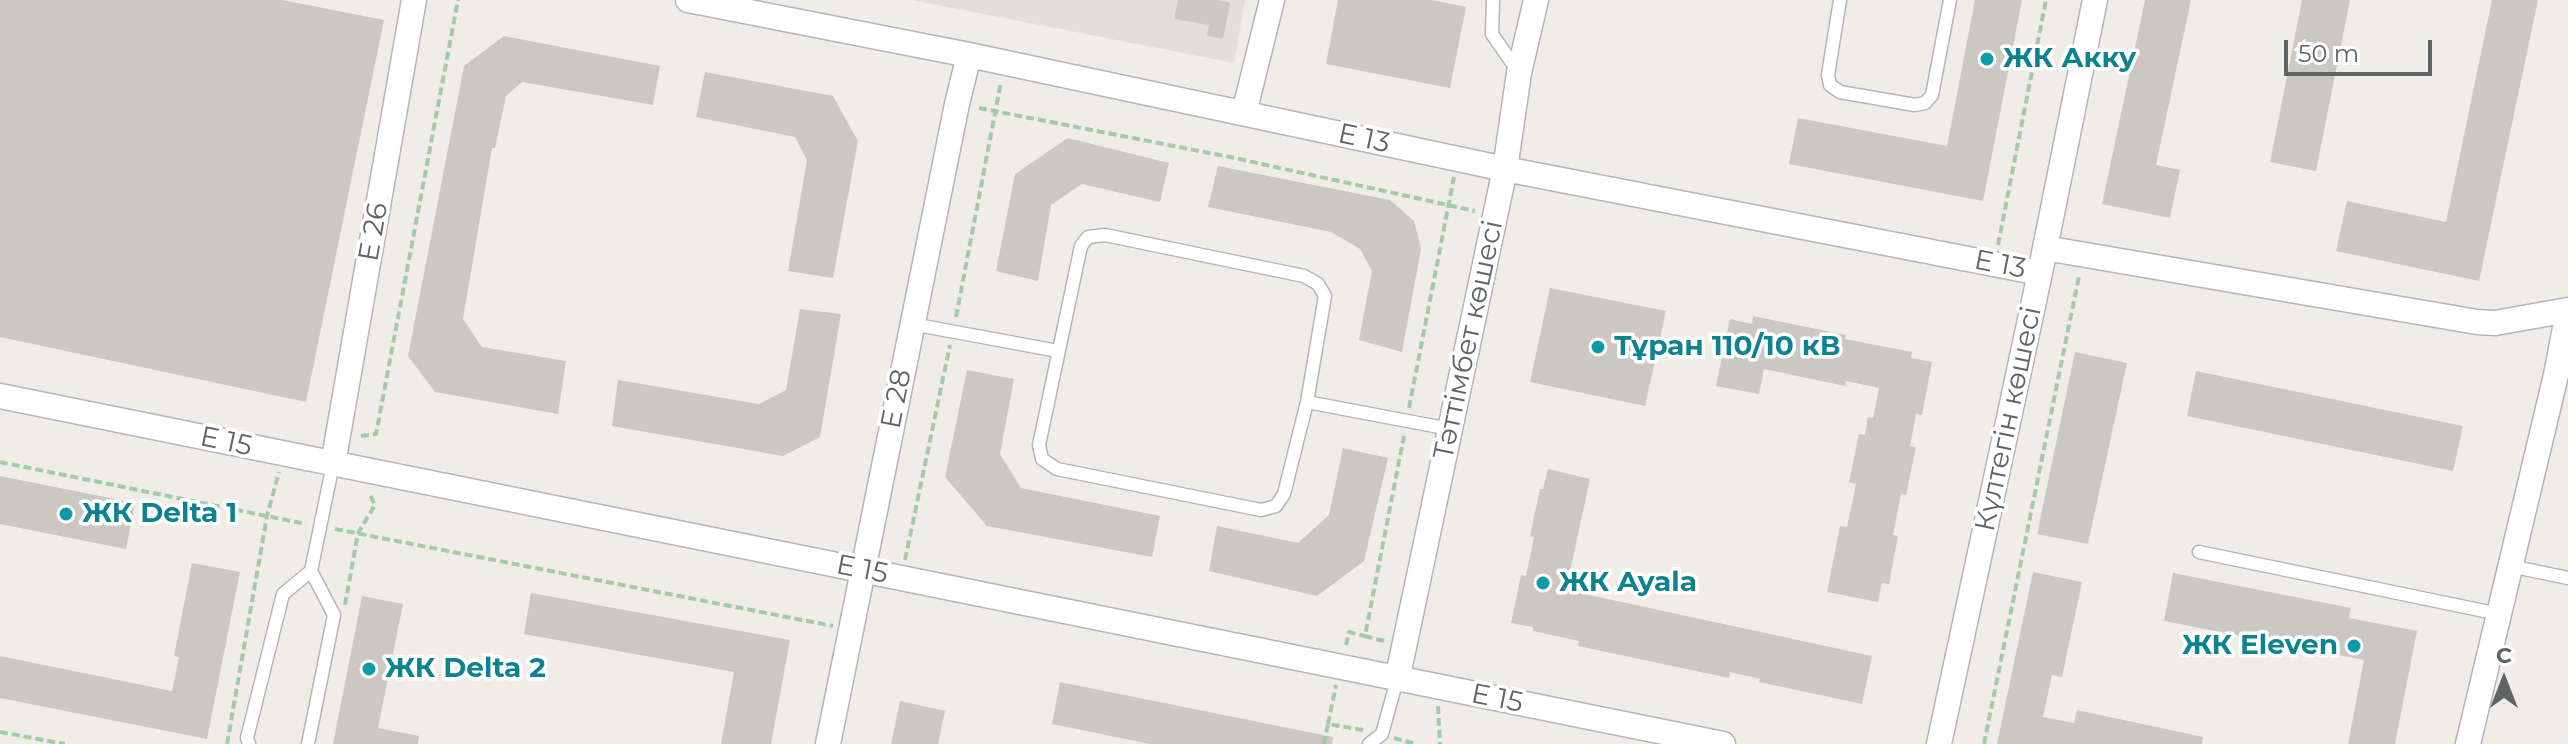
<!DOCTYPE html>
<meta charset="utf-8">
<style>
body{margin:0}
#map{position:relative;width:2568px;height:744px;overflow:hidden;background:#f0ede8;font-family:Montserrat,sans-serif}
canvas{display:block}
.north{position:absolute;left:2464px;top:640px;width:80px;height:80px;-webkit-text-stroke:6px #fff;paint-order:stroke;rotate:0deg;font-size:22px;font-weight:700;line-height:32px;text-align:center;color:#5f6467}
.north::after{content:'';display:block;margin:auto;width:28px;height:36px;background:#5f6467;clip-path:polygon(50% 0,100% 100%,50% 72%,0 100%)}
.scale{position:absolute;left:2284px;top:40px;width:148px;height:36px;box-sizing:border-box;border:4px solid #5f6467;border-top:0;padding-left:10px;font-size:24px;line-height:28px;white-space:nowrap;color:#5f6467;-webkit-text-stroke:6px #fff;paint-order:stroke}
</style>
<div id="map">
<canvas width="2568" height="744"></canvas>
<div class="north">С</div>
<div class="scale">50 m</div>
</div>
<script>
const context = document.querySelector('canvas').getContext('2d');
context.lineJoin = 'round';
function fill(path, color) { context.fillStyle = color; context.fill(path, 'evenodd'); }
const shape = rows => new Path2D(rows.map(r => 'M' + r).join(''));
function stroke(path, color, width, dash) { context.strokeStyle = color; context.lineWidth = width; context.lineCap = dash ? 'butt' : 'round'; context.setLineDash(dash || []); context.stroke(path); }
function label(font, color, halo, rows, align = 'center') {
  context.font = font + ' Montserrat,sans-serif'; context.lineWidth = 7; context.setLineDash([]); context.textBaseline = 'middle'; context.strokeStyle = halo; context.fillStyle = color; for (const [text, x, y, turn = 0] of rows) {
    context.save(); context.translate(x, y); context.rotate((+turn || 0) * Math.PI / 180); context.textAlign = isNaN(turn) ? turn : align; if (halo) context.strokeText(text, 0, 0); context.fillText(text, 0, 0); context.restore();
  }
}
fill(shape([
 [912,0,1245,0,1234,63]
]), '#e2ded9');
fill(shape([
 [0,0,282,0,384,20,306,402,0,337],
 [1178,0,1217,0,1230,3,1223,39,1207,36,1209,25,1174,19],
 [1338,0,1432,0,1466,7,1450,88,1326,64],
 [1975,0,2022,0,1983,201,1789,164,1798,118,1947,146],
 [2145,0,2191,0,2156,165,2180,170,2170,218,2102,204],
 [2302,0,2350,0,2316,171,2270,162],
 [2492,0,2538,0,2479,281,2336,251,2347,201,2446,222],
 [504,36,660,66,653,105,522,82,506,96,495,148,492,148,463,319,482,347,566,361,558,414,435,392,408,356,464,66],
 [705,72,833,96,858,141,833,278,788,271,807,160,795,137,696,117],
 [1068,138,1169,163,1160,202,1082,184,1051,205,1038,281,996,271,1015,174],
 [1218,166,1390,200,1414,221,1421,249,1402,352,1359,340,1372,271,1360,249,1331,232,1208,207],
 [1550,288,1666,311,1645,406,1530,382],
 [800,309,841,314,820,437,783,456,612,426,618,380,759,404,786,390],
 [1753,316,1846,335,1845,339,1912,352,1911,358,1932,362,1922,415,1916,414,1910,446,1916,447,1906,495,1901,494,1893,535,1898,536,1889,584,1882,583,1878,602,1827,592,1840,526,1847,527,1856,484,1849,482,1859,434,1865,435,1868,417,1873,418,1879,388,1846,381,1845,386,1764,369,1759,394,1716,386,1730,319,1752,324],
 [2075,352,2127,363,2088,544,2037,534],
 [967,370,1014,379,1000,454,1021,488,1160,516,1152,557,987,526,945,477],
 [2196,371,2463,426,2453,471,2187,416],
 [1343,448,1388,458,1364,561,1317,596,1209,571,1217,526,1298,543,1329,515],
 [1548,469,1590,479,1566,590,1872,656,1862,704,1759,682,1760,679,1730,672,1729,678,1578,646,1579,641,1533,631,1533,627,1511,623,1521,575,1526,576,1534,537,1530,536,1540,489,1543,489],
 [0,476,135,503,126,549,0,524],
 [192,563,240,572,207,739,0,698,0,656,172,691,179,657,174,656],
 [2033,572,2082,582,2062,677,2052,675,2043,717,2074,723,2077,710,2203,737,2202,744,1997,744],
 [2173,573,2351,608,2349,618,2417,631,2395,744,2348,744,2364,660,2164,621],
 [531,593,790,640,771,744,721,744,734,672,524,634],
 [362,596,403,604,378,728,419,736,418,744,333,744],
 [1060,682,1333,737,1332,744,1150,744,1052,724],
 [900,701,945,711,938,744,891,744]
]), '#cbc8c4');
const lane = shape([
 [1493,0,1492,34,1517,70],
 [1840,0,1828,75,1830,85,1840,92,1915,105,1925,103,1932,95,1950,0],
 [1105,235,1304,276,1318,284,1325,296,1307,402,1284,494,1276,506,1261,510,1057,469,1042,459,1039,445,1081,246,1088,237,1105,235],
 [912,324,1058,351],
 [1307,402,1450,429],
 [2199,552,2499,614],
 [2510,566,2568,578],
 [249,744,247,738,283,594,311,571,333,464],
 [308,744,334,615,311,571],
 [1369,744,1382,734,1397,680]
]);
const street = shape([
 [688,0,969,55,1505,169,2040,273],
 [1244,113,1272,0],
 [2045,248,2477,322,2495,323,2568,310],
 [0,396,1723,744],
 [333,464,414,0],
 [1397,680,1505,169,1519,73,1536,0],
 [828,744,957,104,969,55],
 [1939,744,2040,273,2095,0],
 [2468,744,2556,375,2568,312]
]);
stroke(lane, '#b3b6b9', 15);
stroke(street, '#b3b6b9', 27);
stroke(shape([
 [979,108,1230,157,1475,211],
 [1998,245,2046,0],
 [956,317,1001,82],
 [1409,408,1454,177],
 [361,436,376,434,458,0],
 [0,462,306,524],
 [335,529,833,626],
 [905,560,950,345],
 [345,605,358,533,375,505,369,493],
 [1384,641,1365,636,1404,436],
 [1346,645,1349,632,1365,636],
 [1438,706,1440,744],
 [1328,724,1336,685],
 [0,732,65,744],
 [1394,738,1415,744],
 [227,744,267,516,279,472],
 [1324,744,1328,724,1363,730],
 [1984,744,2079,276]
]), '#a4caa9', 4, [8, 4]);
stroke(lane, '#fff', 12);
stroke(street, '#fff', 24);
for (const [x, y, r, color] of [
 [1987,59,8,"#0f9aa8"],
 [1598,347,8,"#0f9aa8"],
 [66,514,8,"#0f9aa8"],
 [1543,583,8,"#0f9aa8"],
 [2354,646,8,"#0f9aa8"],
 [369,669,8,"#0f9aa8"]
]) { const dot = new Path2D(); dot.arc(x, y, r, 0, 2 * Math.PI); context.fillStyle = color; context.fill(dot); stroke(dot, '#fff', 3); }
label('bold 28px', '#0d838f', '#fff', [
 ["ЖК Акку",2003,59],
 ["Тұран 110/10 кВ",1614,347],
 ["ЖК Delta 1",82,514],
 ["ЖК Ayala",1559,583],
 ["ЖК Eleven",2338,646,"right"],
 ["ЖК Delta 2",385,669]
], 'left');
label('28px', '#5f6467', '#fff', [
 ["E 13",1364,139,12],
 ["E 26",374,232,-80],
 ["E 13",2000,265,11],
 ["Тәттімбет көшесі",1469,340,-78],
 ["E 28",897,399,-79],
 ["Күлтегін көшесі",2009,419,-78],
 ["E 15",226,442,12],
 ["E 15",862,570,11],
 ["E 15",1497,699,11]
]);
</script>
